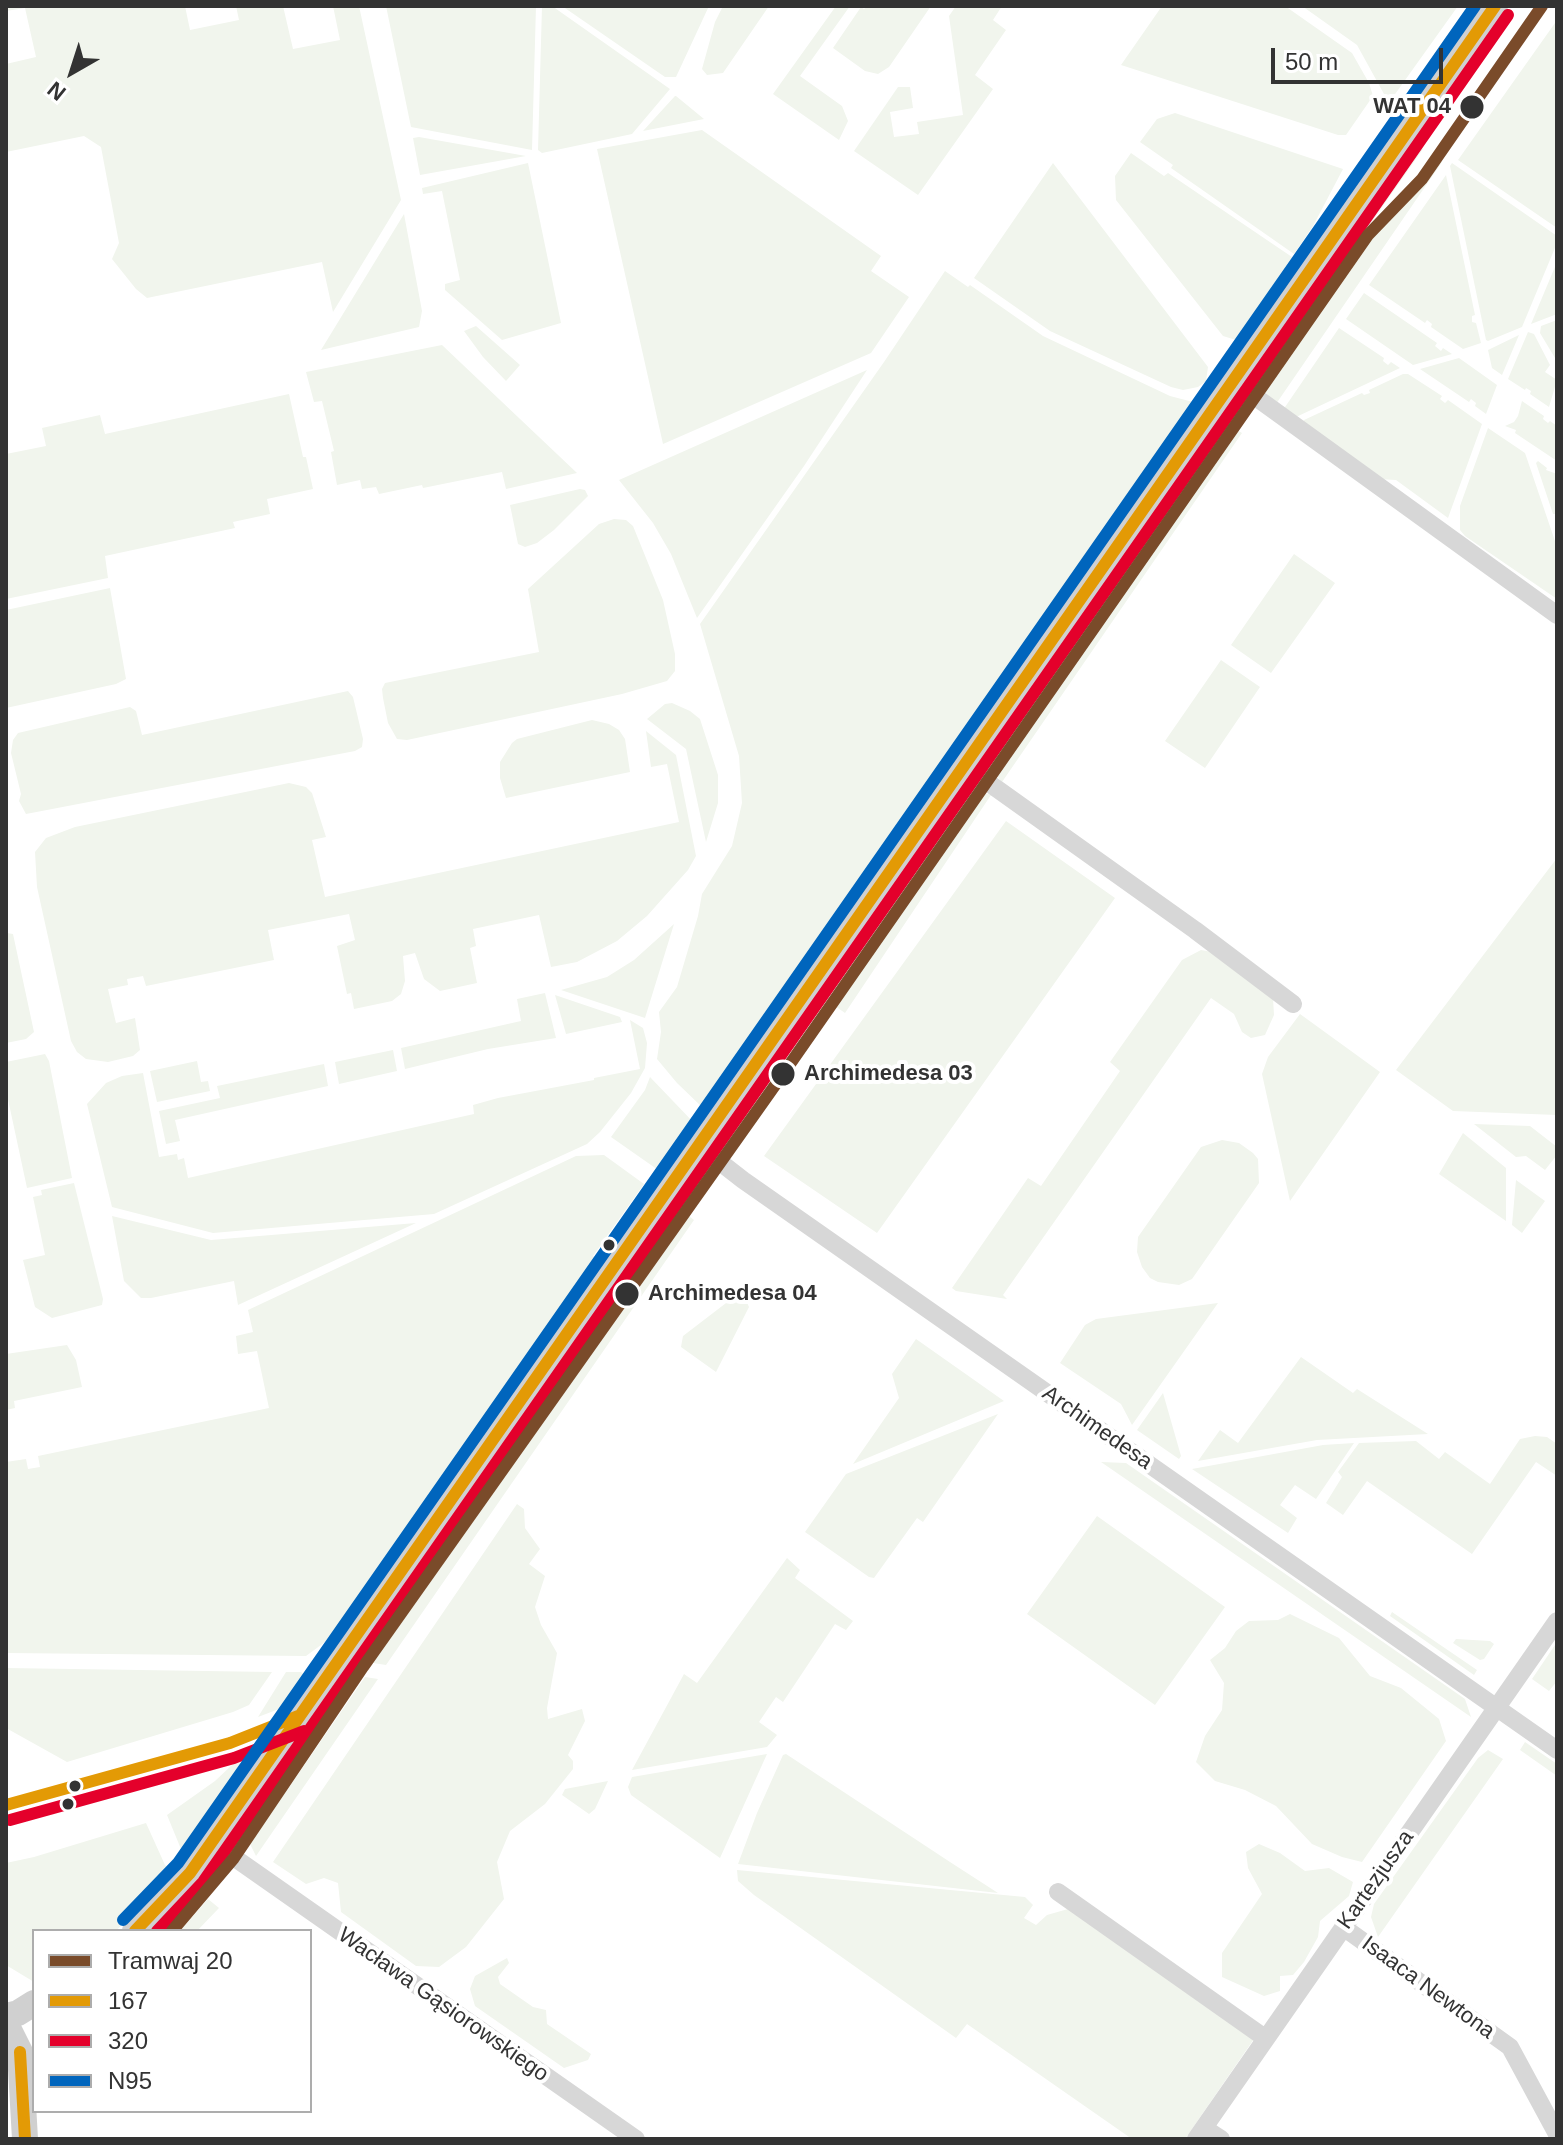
<!DOCTYPE html>
<meta charset="utf-8">
<style>
body{margin:0}
#map{position:relative;width:1563px;height:2145px;overflow:hidden;background:#fff;font-family:Arial,sans-serif}
canvas{display:block}
.frame{position:absolute;inset:0;border:8px solid #333;pointer-events:none}
.legend{position:absolute;left:32px;top:1929px;width:280px;height:184px;box-sizing:border-box;background:#fff;border:2px solid #adadad;margin:0;padding:10px 14px;list-style:none;font-size:24px;color:#333}
.legend li{display:flex;align-items:center;gap:16px;height:40px}
.legend b{width:40px;border:2px solid #adadad}
.north{position:absolute;left:32px;top:32px;width:80px;height:80px;-webkit-text-stroke:6px #fff;paint-order:stroke;rotate:219deg;font-size:22px;font-weight:700;line-height:32px;text-align:center;color:#333}
.north::after{content:'';display:block;margin:auto;width:28px;height:36px;background:#333;clip-path:polygon(50% 0,100% 100%,50% 72%,0 100%)}
.scale{position:absolute;left:1271px;top:48px;width:172px;height:36px;box-sizing:border-box;border:4px solid #333;border-top:0;padding-left:10px;font-size:24px;line-height:28px;white-space:nowrap;color:#333;-webkit-text-stroke:6px #fff;paint-order:stroke}
</style>
<div id="map">
<canvas width="1563" height="2145"></canvas>
<div class="frame"></div>
<ul class="legend">
<li><b style="height:10px;background:#7a4b2a"></b>Tramwaj 20</li>
<li><b style="height:10px;background:#e39a05"></b>167</li>
<li><b style="height:10px;background:#e4002b"></b>320</li>
<li><b style="height:10px;background:#0065bd"></b>N95</li>
</ul>
<div class="north">N</div>
<div class="scale">50 m</div>
</div>
<script>
const context = document.querySelector('canvas').getContext('2d');
context.lineJoin = 'round';
function fill(path, color) { context.fillStyle = color; context.fill(path, 'evenodd'); }
const shape = rows => new Path2D(rows.map(r => 'M' + r).join(''));
function stroke(path, color, width, dash) { context.strokeStyle = color; context.lineWidth = width; context.lineCap = dash ? 'butt' : 'round'; context.setLineDash(dash || []); context.stroke(path); }
function label(font, color, halo, rows, align = 'center') {
  context.font = font + ' Arial,sans-serif'; context.lineWidth = 8; context.setLineDash([]); context.textBaseline = 'middle'; context.strokeStyle = halo; context.fillStyle = color; for (const [text, x, y, turn = 0] of rows) {
    context.save(); context.translate(x, y); context.rotate((+turn || 0) * Math.PI / 180); context.textAlign = isNaN(turn) ? turn : align; if (halo) context.strokeText(text, 0, 0); context.fillText(text, 0, 0); context.restore();
  }
}
fill(shape([
 [6,6,185,6,190,30,239,20,236,6,283,6,293,49,340,40,333,6,359,6,401,200,333,312,322,262,147,298,136,289,112,259,119,243,101,147,84,136,6,152,6,64,36,57,25,8,6,11],
 [386,6,536,6,532,150,411,127],
 [542,6,552,6,670,89,632,134,542,153,538,150],
 [562,6,709,6,676,77,665,77],
 [723,6,769,6,723,73,707,75,702,69,715,22],
 [836,6,850,6,800,76,842,106,848,121,839,140,773,94],
 [867,6,931,6,889,67,878,74,865,71,833,48,861,7,864,9],
 [956,6,1002,6,993,20,1006,30,975,75,993,89,918,195,854,151,898,87,910,87,913,108,890,112,894,137,919,134,917,122,963,115,949,16],
 [1162,6,1285,6,1352,53,1369,83,1373,96,1346,135,1338,135,1121,65],
 [1302,6,1458,6,1393,97,1384,94,1357,45],
 [1555,23,1557,24,1557,228,1458,160],
 [676,96,704,119,643,131,675,96],
 [1175,113,1343,169,1313,226,1294,254,1171,168,1173,165,1140,142,1157,119],
 [702,130,881,256,871,271,909,297,871,353,663,444,597,149],
 [419,137,526,156,420,175,413,138],
 [1416,144,1423,149,1260,381,1258,373,1262,359],
 [1131,153,1164,176,1168,173,1292,257,1236,340,1223,336,1116,200,1115,176],
 [1440,160,1442,162,1276,404,1264,391,1370,240,1422,184],
 [528,163,561,323,502,340,445,290,445,284,460,280,442,191,423,194,422,188],
 [1053,163,1208,367,1206,381,1198,387,1183,390,1171,387,1050,331,974,278],
 [1452,163,1557,236,1557,243,1522,327,1488,341,1486,340,1450,166],
 [1446,175,1475,315,1472,316,1472,322,1476,323,1481,343,1463,349,1431,327,1432,324,1427,320,1425,323,1369,285],
 [404,214,422,311,419,327,321,350],
 [1557,262,1557,314,1531,324],
 [945,271,968,287,970,285,1043,336,1170,396,1193,402,1101,531,708,1110,703,1108,677,1083,657,1059,661,1032,659,1012,677,987,698,916,702,894,732,846,742,803,739,756,700,624,884,362],
 [1364,293,1437,343,1435,346,1441,351,1443,348,1452,354,1413,365,1346,319],
 [1557,320,1557,354,1555,358,1540,333,1541,326],
 [476,326,520,365,506,381,483,357,464,331],
 [1339,328,1384,358,1383,361,1388,365,1391,362,1400,368,1294,418,1283,410],
 [1528,332,1534,334,1550,365,1545,372,1557,380,1549,407,1530,394,1531,391,1526,388,1525,390,1508,379],
 [1519,335,1502,375,1492,368,1488,350],
 [442,345,577,473,506,489,502,472,423,488,422,485,379,494,376,487,362,489,360,480,337,485,331,452,334,451,322,401,314,402,306,372],
 [1459,358,1497,385,1486,414,1475,406,1476,403,1471,399,1469,402,1420,369],
 [867,370,804,466,697,618,671,554,653,523,619,480],
 [1403,374,1408,374,1442,396,1440,399,1445,403,1448,400,1482,424,1448,518,1396,480,1378,479,1301,424,1304,420,1362,393,1364,395,1370,393,1369,390],
 [289,394,303,457,306,457,313,489,267,499,270,514,233,522,235,528,105,556,108,578,6,599,6,454,46,446,42,428,100,415,105,434],
 [1522,401,1544,416,1543,419,1548,423,1550,421,1557,426,1557,461,1515,433,1516,430,1505,426,1514,422,1518,416],
 [1222,419,1230,425,992,768,991,749],
 [1488,428,1525,453,1557,547,1557,599,1465,536,1460,530,1460,506],
 [1237,430,1242,433,1002,782,997,776],
 [1538,461,1547,468,1546,470,1557,474,1557,517,1556,514,1553,514,1536,463],
 [580,489,585,490,588,496,554,530,537,543,525,547,518,544,510,505],
 [614,519,626,520,633,526,663,600,675,654,675,671,667,681,622,694,407,740,397,739,388,723,383,698,382,689,385,683,539,652,528,589,599,524],
 [1294,554,1335,583,1271,673,1231,645],
 [110,588,126,679,116,684,6,708,6,610],
 [1221,660,1260,687,1205,768,1165,741],
 [348,691,353,697,363,739,362,747,355,751,26,814,19,801,21,794,11,753,13,740,18,733,130,707,136,711,142,735],
 [672,703,690,711,700,719,718,775,718,803,706,842,686,749,647,719,665,704],
 [592,720,609,724,619,730,625,739,630,772,506,798,500,778,500,762,512,743,517,739],
 [646,731,676,755,696,856,688,870,647,916,617,941,577,962,551,967,539,915,473,929,476,946,470,948,477,983,440,991,424,979,415,953,403,956,405,981,401,994,392,1001,354,1009,351,993,347,994,337,946,355,940,349,914,268,930,274,960,146,986,143,976,127,979,128,985,108,989,116,1023,135,1018,140,1050,133,1056,108,1062,86,1059,77,1052,71,1041,37,887,35,852,46,838,75,827,289,783,306,787,312,793,326,837,312,840,325,897,679,822,667,764,651,767],
 [965,790,976,790,790,1052,783,1047,958,794],
 [985,793,991,795,845,1013,835,1006],
 [1006,821,1115,898,877,1233,764,1156],
 [1557,858,1557,1115,1453,1111,1396,1070],
 [674,924,645,1018,561,990,607,977,634,960],
 [7,933,13,934,34,1032,26,1039,6,1043],
 [1201,950,1212,952,1273,998,1274,1015,1265,1035,1251,1038,1242,1032,1234,1014,1211,998,1003,1295,1007,1299,956,1291,952,1288,1028,1178,1041,1186,1120,1071,1110,1062,1182,960],
 [545,993,556,1038,488,1049,405,1069,401,1048,521,1021,517,999],
 [555,995,620,1017,622,1022,566,1034],
 [1300,1014,1380,1072,1290,1201,1262,1074,1268,1057],
 [630,1020,643,1028,647,1043,645,1068,631,1093,600,1132,587,1144,434,1214,213,1233,112,1207,87,1104,106,1083,122,1076,143,1073,159,1157,177,1154,178,1160,184,1158,188,1178,474,1114,473,1105,498,1098,594,1080,594,1078,640,1069],
 [393,1050,397,1071,339,1084,335,1062],
 [45,1054,49,1061,72,1178,27,1188,6,1090,6,1062],
 [197,1061,201,1082,208,1081,210,1091,157,1102,150,1071],
 [324,1064,328,1086,175,1120,180,1141,166,1144,159,1111,220,1098,217,1086],
 [650,1077,696,1125,661,1172,611,1137,645,1090],
 [1474,1124,1530,1126,1557,1147,1557,1155,1545,1170,1526,1156,1516,1157],
 [1463,1133,1506,1168,1506,1221,1439,1174],
 [1222,1140,1239,1143,1253,1153,1258,1159,1259,1183,1192,1279,1179,1285,1158,1282,1150,1278,1142,1267,1137,1252,1138,1237,1201,1147],
 [604,1155,644,1184,593,1256,600,1261,347,1623,321,1645,306,1656,6,1653,6,1462,26,1459,28,1469,40,1467,38,1456,269,1408,257,1351,238,1354,236,1336,253,1332,248,1310,576,1156],
 [1516,1180,1545,1201,1522,1233,1512,1225],
 [74,1183,103,1299,102,1305,52,1318,35,1307,23,1260,45,1255,33,1197,42,1195,41,1190],
 [112,1216,211,1240,416,1223,238,1305,234,1281,151,1298,141,1298,124,1281],
 [689,1216,694,1220,386,1665,373,1663],
 [744,1296,749,1307,716,1372,681,1347,683,1336,730,1300],
 [1218,1303,1132,1425,1121,1404,1060,1363,1085,1325,1096,1319],
 [598,1311,606,1316,362,1661,356,1659],
 [916,1339,1004,1401,853,1464,899,1398,892,1374],
 [67,1345,76,1360,82,1387,14,1401,15,1408,6,1410,6,1354],
 [1301,1357,1353,1393,1357,1389,1428,1434,1317,1440,1198,1461,1220,1430,1238,1443],
 [1163,1393,1181,1456,1179,1459,1137,1430],
 [998,1414,923,1522,917,1518,874,1578,869,1577,805,1532,846,1474],
 [1535,1436,1547,1437,1557,1444,1557,1476,1536,1462,1472,1554,1367,1481,1343,1515,1326,1503,1342,1477,1338,1472,1359,1443,1416,1441,1439,1459,1445,1452,1490,1484,1520,1439],
 [1354,1443,1316,1499,1295,1485,1280,1505,1297,1518,1288,1533,1192,1469,1323,1445],
 [1101,1462,1126,1463,1465,1699,1471,1717],
 [517,1504,524,1509,525,1528,540,1549,529,1564,545,1576,535,1607,541,1625,557,1653,547,1708,548,1719,582,1709,585,1721,568,1755,573,1761,573,1769,545,1804,510,1831,497,1862,504,1899,466,1947,439,1967,416,1966,341,1912,338,1883,324,1878,306,1884,273,1862],
 [1097,1516,1225,1607,1155,1705,1027,1614],
 [787,1558,800,1570,795,1578,853,1621,846,1630,835,1624,783,1702,776,1697,759,1722,777,1735,767,1747,632,1770,684,1674,697,1683],
 [1392,1612,1477,1670,1474,1675,1390,1616],
 [1290,1614,1339,1638,1370,1676,1401,1688,1439,1719,1446,1741,1362,1862,1342,1857,1312,1844,1276,1806,1245,1790,1215,1781,1196,1762,1205,1736,1222,1710,1224,1683,1210,1660,1225,1648,1236,1631,1249,1621,1278,1620],
 [1456,1639,1490,1641,1494,1644,1484,1659,1480,1660,1453,1643],
 [1557,1642,1557,1681,1549,1691,1532,1679],
 [6,1668,272,1672,249,1705,233,1712,67,1762,6,1728],
 [286,1672,301,1672,306,1676,297,1690,279,1709,258,1717],
 [346,1672,354,1675,246,1833,247,1815],
 [365,1677,378,1679,256,1856,250,1844],
 [1525,1742,1557,1764,1557,1776,1520,1750],
 [1488,1750,1503,1759,1378,1937,1371,1917,1374,1904,1478,1758],
 [767,1754,720,1858,631,1795,628,1787,632,1777],
 [786,1754,950,1862,998,1893,738,1864,757,1813,783,1755],
 [240,1763,243,1767,241,1773,186,1854,183,1854,167,1815,215,1781,233,1764],
 [608,1781,595,1809,589,1814,562,1795,565,1789],
 [146,1823,165,1865,173,1871,116,1931,34,1931,34,1982,6,1965,6,1863,34,1857],
 [1259,1844,1280,1853,1305,1871,1329,1868,1353,1882,1349,1896,1320,1921,1318,1937,1304,1962,1293,1975,1280,1976,1280,1991,1264,1996,1222,1977,1222,1953,1262,1894,1248,1868,1246,1852],
 [737,1870,1025,1897,1033,1905,1024,1918,1036,1925,1047,1915,1068,1909,1256,2036,1185,2139,1132,2139,967,2024,956,2038,754,1895,738,1881],
 [195,1889,201,1893,164,1931,154,1931],
 [208,1899,219,1908,197,1931,180,1931],
 [507,1958,509,1963,498,1977,500,1984,533,2007,546,2010,547,2024,591,2054,588,2060,564,2068,475,2006,470,1989,475,1976]
]), '#f1f5ed');
stroke(shape([
 [1232,380,1557,615],
 [965,766,1195,930,1293,1004],
 [698,1145,743,1180,1557,1750],
 [212,1842,636,2139],
 [1058,1892,1265,2038],
 [1343,1927,1510,2047,1557,2134],
 [1204,2128,1221,2139],
 [1196,2139,1557,1621]
]), '#d7d7d7', 18);
stroke(shape([
 [135,1931,190,1873,1495,6],
 [6,2016,18,2013,34,2003],
 [6,2024,20,2052,25,2139]
]), '#d0d0d0', 26);
stroke(shape([
 [6,1805,230,1743,298,1716],
 [135,1931,190,1873,1495,6],
 [20,2052,25,2139]
]), '#e39a05', 12);
stroke(shape([
 [10,1820,234,1758,304,1731],
 [157,1931,203,1882,1508,15]
]), '#e4002b', 12);
stroke(shape([
 [123,1920,178,1863,1475,6]
]), '#0065bd', 12);
stroke(shape([
 [172,1931,234,1858,363,1667,783,1074,1368,235,1422,179,1542,6]
]), '#7a4b2a', 12);
for (const [x, y, r, color] of [
 [1472,107,13,"#333"],
 [783,1074,13,"#333"],
 [609,1245,7,"#333"],
 [627,1294,13,"#333"],
 [75,1786,7,"#333"],
 [68,1804,7,"#333"]
]) { const dot = new Path2D(); dot.arc(x, y, r, 0, 2 * Math.PI); context.fillStyle = color; context.fill(dot); stroke(dot, '#fff', 3); }
label('bold 22px', '#333', '#fff', [
 ["WAT 04",1451,107,"right"],
 ["Archimedesa 03",804,1074],
 ["Archimedesa 04",648,1294]
], 'left');
label('22px', '#333', '#fff', [
 ["Archimedesa",1097,1428,35],
 ["Kartezjusza",1376,1880,-55],
 ["Isaaca Newtona",1428,1988,36],
 ["Wacława Gąsiorowskiego",443,2005,35]
]);
</script>
